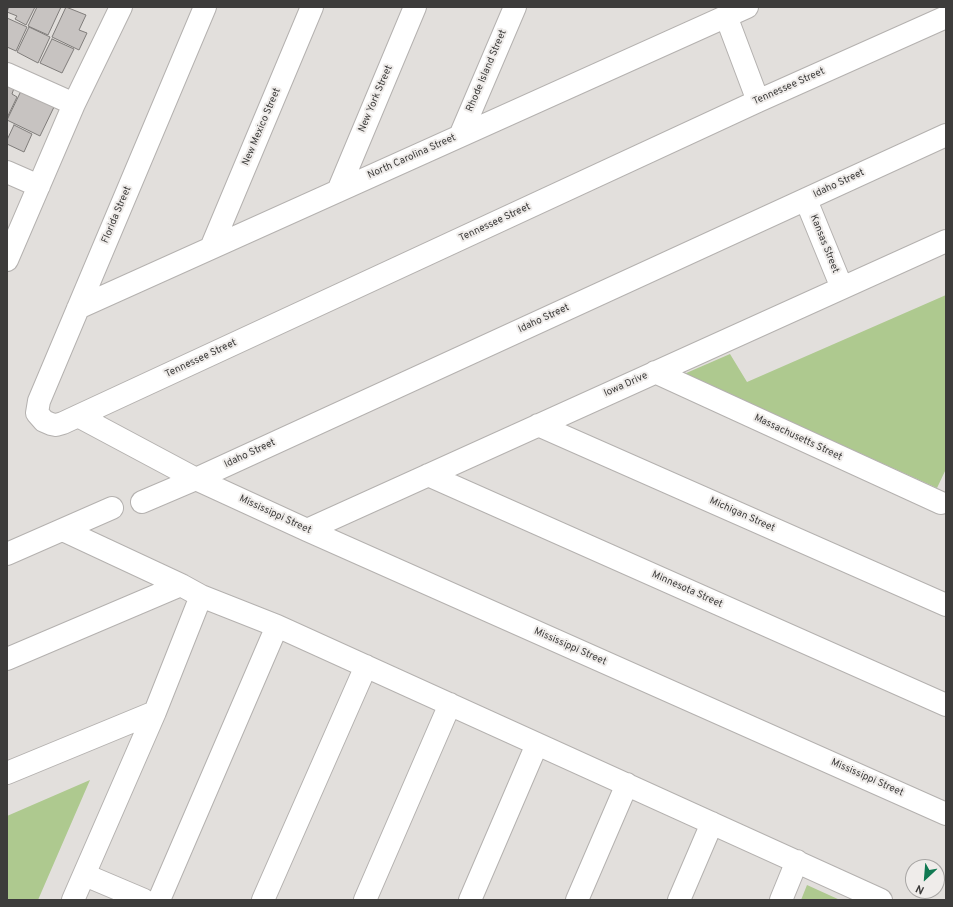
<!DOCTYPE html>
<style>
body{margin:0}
#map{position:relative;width:953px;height:907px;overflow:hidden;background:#e2dfdc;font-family:Overpass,sans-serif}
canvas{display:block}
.frame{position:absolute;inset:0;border:8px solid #3d3c3b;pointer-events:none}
.north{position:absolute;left:905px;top:859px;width:40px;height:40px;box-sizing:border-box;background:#efecea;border:1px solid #a8a6a4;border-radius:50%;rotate:206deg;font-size:11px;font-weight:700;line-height:16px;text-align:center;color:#3d3c3b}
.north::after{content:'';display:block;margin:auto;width:14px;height:18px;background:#117952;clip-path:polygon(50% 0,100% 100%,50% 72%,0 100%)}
</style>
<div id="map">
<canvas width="953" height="907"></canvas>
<div class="frame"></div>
<div class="north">N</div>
</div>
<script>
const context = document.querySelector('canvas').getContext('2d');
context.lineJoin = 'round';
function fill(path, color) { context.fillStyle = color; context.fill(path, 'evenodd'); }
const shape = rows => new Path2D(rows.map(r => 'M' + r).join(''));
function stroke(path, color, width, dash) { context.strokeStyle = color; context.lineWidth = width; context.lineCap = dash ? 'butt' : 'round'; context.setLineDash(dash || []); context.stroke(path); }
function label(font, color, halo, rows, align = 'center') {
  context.font = font + ' Overpass,sans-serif'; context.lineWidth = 4; context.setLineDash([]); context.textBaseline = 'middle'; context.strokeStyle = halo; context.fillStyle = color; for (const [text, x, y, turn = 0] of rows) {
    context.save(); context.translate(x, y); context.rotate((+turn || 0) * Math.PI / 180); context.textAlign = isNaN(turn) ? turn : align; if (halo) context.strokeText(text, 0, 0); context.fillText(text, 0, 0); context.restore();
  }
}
fill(shape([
 [946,295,946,469,937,488,684,374,730,354,747,382],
 [90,780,38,900,7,900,7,816],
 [807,885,840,900,801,900]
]), '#aec98f');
const building = shape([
 [9,7,35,7,26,25,15,19,17,16,7,12,9,7],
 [37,7,61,7,48,35,28,26,37,7],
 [66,7,86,15,79,30,87,33,79,50,52,37,66,7],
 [7,18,27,27,16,51,7,47,7,18],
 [29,27,50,37,38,63,17,52,29,27],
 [52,39,74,49,62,73,40,63,52,39],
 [7,84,14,88,12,94,17,97,7,118,7,84],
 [21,91,54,107,40,136,7,120,21,91],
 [14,125,32,134,24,152,7,144,7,140,14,125]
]);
fill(building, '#c7c3c1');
stroke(building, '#7f7c7a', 1);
const minor = shape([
 [205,7,39,401,37,413,44,421,51,424,56,425,63,423,78,416,758,101,946,17],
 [726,16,758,101],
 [7,74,74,104],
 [460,136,515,7],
 [7,172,39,186],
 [338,191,415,7],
 [806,200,842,288],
 [211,248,312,7],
 [7,260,74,104,121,7],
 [78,308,747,7],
 [655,372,941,503],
 [78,416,196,479,307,530,946,814],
 [538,425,946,605],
 [428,475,946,705],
 [142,502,196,479,946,135],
 [63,530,181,585,201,596,277,626,881,900],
 [307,530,946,241],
 [7,554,112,508],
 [7,659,181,585],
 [7,773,155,712],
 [85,875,144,900],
 [73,900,155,712,201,596],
 [159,900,277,626],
 [263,900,366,666],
 [365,900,450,704],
 [470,900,537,744],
 [577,900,627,784],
 [679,900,712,823],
 [781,900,797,861]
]);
stroke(minor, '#b4b1af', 24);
stroke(minor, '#fff', 22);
label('10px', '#3d3c3b', '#efecea', [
 ["Rhode Island Street",487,71,-67],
 ["Tennessee Street",789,87,-24],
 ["New York Street",376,99,-67],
 ["New Mexico Street",262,127,-67],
 ["North Carolina Street",412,157,-24],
 ["Idaho Street",839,184,-25],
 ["Florida Street",117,215,-67],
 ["Tennessee Street",495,223,-25],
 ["Kansas Street",824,244,68],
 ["Idaho Street",544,319,-25],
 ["Tennessee Street",201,359,-25],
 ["Iowa Drive",626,385,-24],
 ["Massachusetts Street",798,438,25],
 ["Idaho Street",250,454,-25],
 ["Mississippi Street",275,515,25],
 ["Michigan Street",742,515,24],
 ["Minnesota Street",687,590,24],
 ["Mississippi Street",570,647,24],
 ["Mississippi Street",867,778,24]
]);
</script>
